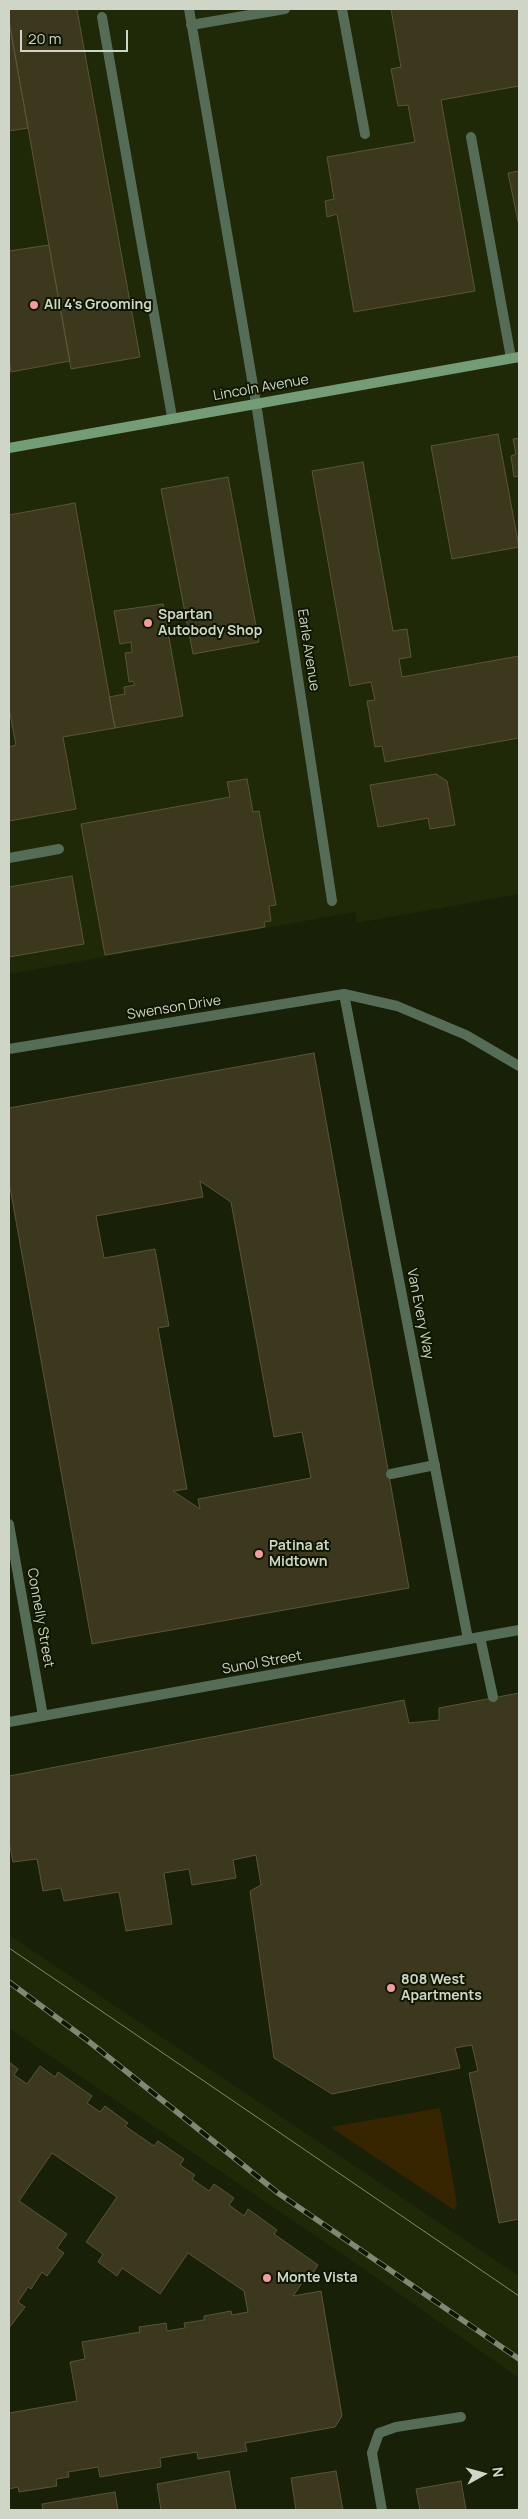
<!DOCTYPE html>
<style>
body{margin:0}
#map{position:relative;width:528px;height:2519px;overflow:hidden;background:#182007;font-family:Manrope,sans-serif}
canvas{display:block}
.frame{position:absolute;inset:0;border:10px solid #d0d6c7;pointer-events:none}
.north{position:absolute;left:458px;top:2449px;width:50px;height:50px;-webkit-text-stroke:4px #0f1701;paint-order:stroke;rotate:83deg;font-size:14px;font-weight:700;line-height:20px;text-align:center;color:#d0d6c7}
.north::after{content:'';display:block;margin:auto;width:18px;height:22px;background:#d0d6c7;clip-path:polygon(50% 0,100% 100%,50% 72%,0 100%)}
.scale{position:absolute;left:20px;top:30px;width:108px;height:22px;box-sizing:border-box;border:2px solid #d0d6c7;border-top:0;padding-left:6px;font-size:15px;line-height:18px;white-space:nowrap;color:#d0d6c7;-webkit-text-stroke:4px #0f1701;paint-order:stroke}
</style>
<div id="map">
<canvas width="528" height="2519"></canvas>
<div class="frame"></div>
<div class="north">N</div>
<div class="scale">20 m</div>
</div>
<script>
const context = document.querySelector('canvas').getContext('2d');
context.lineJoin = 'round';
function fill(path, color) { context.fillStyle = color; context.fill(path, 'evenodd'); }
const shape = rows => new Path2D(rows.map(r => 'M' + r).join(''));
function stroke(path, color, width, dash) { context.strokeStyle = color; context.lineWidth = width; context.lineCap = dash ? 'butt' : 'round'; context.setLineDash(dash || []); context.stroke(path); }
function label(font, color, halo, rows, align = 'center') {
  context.font = font + ' Manrope,sans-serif'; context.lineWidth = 4; context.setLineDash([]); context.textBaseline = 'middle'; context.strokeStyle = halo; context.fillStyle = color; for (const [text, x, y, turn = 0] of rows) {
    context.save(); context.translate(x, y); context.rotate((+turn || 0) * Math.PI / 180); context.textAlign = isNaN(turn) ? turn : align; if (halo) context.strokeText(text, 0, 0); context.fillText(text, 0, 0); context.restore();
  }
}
fill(shape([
 [9,9,519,9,519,894,357,923,355,912,9,974],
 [9,1935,519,2276,519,2378,351,2260,9,2028]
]), '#1f2908');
fill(shape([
 [440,2108,457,2204,454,2210,330,2127]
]), '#372500');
const building = shape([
 [9,9,84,9,77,10,140,357,71,369,9,21,9,9],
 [391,9,519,9,519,86,441,100,475,291,354,312,337,214,327,217,325,201,334,199,327,157,415,142,408,105,398,106,391,69,401,67,391,9],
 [9,21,28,128,9,131,9,21],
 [519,171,519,226,508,173,519,171],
 [49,245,70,361,11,372,9,359,9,251,49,245],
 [498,434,519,547,452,559,431,446,498,434],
 [519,438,519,476,514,477,511,456,516,454,513,439,519,438],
 [363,462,393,631,407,629,411,657,399,659,402,677,519,656,519,738,385,762,382,746,375,747,367,701,375,700,371,682,350,686,312,471,363,462],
 [228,477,259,642,193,654,161,489,228,477],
 [75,503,115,728,63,737,76,809,9,821,9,747,16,745,9,708,9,515,75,503],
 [163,604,183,716,115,728,109,697,125,694,124,687,135,685,133,681,129,682,125,653,132,652,131,642,120,644,114,611,163,604],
 [436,774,447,781,455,825,430,829,428,818,378,827,370,785,436,774],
 [247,779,253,812,259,811,276,905,269,906,271,921,264,922,265,927,105,955,81,824,230,797,227,782,247,779],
 [72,876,84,944,9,957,9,887,72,876],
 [314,1053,409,1588,92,1644,9,1182,9,1108,314,1053],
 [200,1181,231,1202,274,1437,302,1432,311,1478,198,1499,200,1509,173,1491,187,1489,158,1328,169,1326,155,1249,104,1258,96,1216,203,1197,200,1181],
 [519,1693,519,2219,499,2223,469,2073,478,2071,472,2045,455,2048,460,2068,332,2094,274,2058,250,1891,261,1885,256,1855,233,1860,236,1878,192,1885,189,1869,164,1873,172,1924,126,1931,119,1892,64,1901,61,1888,43,1891,37,1859,13,1862,9,1842,9,1776,404,1700,409,1723,439,1720,439,1708,519,1693],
 [9,2062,18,2069,14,2075,27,2084,40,2066,55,2077,58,2072,92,2096,87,2103,100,2112,105,2106,128,2123,125,2126,154,2146,158,2141,184,2159,180,2165,195,2175,192,2179,209,2191,214,2184,234,2198,229,2205,244,2216,248,2209,277,2230,274,2234,318,2265,307,2282,304,2280,293,2296,321,2291,342,2416,335,2427,245,2443,247,2451,198,2459,197,2452,160,2458,161,2467,100,2477,98,2467,68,2472,69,2477,56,2479,57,2486,19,2492,18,2487,9,2489,9,2413,77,2401,70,2362,85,2359,82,2342,140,2332,139,2327,166,2323,167,2331,185,2328,184,2323,204,2320,204,2316,231,2311,232,2315,248,2312,244,2291,188,2253,160,2294,122,2268,117,2276,98,2262,103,2254,86,2242,117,2197,52,2153,19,2201,67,2234,57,2248,64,2253,47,2276,42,2272,31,2289,28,2287,18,2302,25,2307,9,2328,9,2062],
 [229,2471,236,2510,161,2510,157,2484,229,2471],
 [336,2471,343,2510,296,2510,291,2478,336,2471],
 [461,2481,466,2510,420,2510,416,2489,461,2481],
 [115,2492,118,2510,43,2510,42,2504,115,2492]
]);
fill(building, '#3c381d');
stroke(building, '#585538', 1);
stroke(shape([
 [189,9,256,403,332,901],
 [342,9,365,134],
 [102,17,172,417],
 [191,25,285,9],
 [471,137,511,358],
 [9,858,59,849],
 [344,994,397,1006,466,1035,519,1066],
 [391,1474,435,1465],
 [480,1637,493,1697],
 [372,2453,379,2433,396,2427,461,2417]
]), '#556d56', 10);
stroke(shape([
 [9,1049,344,994,468,1639],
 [9,1524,43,1716],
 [372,2453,382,2510]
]), '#556d56', 10);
stroke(shape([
 [9,1722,519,1630]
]), '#556d56', 10);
stroke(shape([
 [9,448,519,357]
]), '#749c76', 10);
stroke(shape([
 [9,1948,519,2296]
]), '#808773', 1);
const rail = shape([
 [9,1982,87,2040,278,2193,519,2359]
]);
stroke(rail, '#808773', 5.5);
stroke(rail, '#0f1701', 4, [11]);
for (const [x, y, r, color] of [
 [34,305,5,"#f49aa1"],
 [148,623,5,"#f49aa1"],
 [259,1554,5,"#f49aa1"],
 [391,1988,5,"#f49aa1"],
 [267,2278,5,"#f49aa1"]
]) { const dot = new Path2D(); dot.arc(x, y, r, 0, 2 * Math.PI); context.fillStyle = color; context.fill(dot); stroke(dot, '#0f1701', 2); }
label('bold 14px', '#d0d6c7', '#0f1701', [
 ["All 4's Grooming",44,305],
 ["Spartan",158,615],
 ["Autobody Shop",158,631],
 ["Patina at",269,1546],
 ["Midtown",269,1562],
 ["808 West",401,1980],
 ["Apartments",401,1996],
 ["Monte Vista",277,2278]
], 'left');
label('14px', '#d0d6c7', '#0f1701', [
 ["Lincoln Avenue",261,388,-10],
 ["Earle Avenue",308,650,81],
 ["Swenson Drive",174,1008,-9],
 ["Van Every Way",420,1314,79],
 ["Connelly Street",40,1618,80],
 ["Sunol Street",262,1663,-10]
]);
</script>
